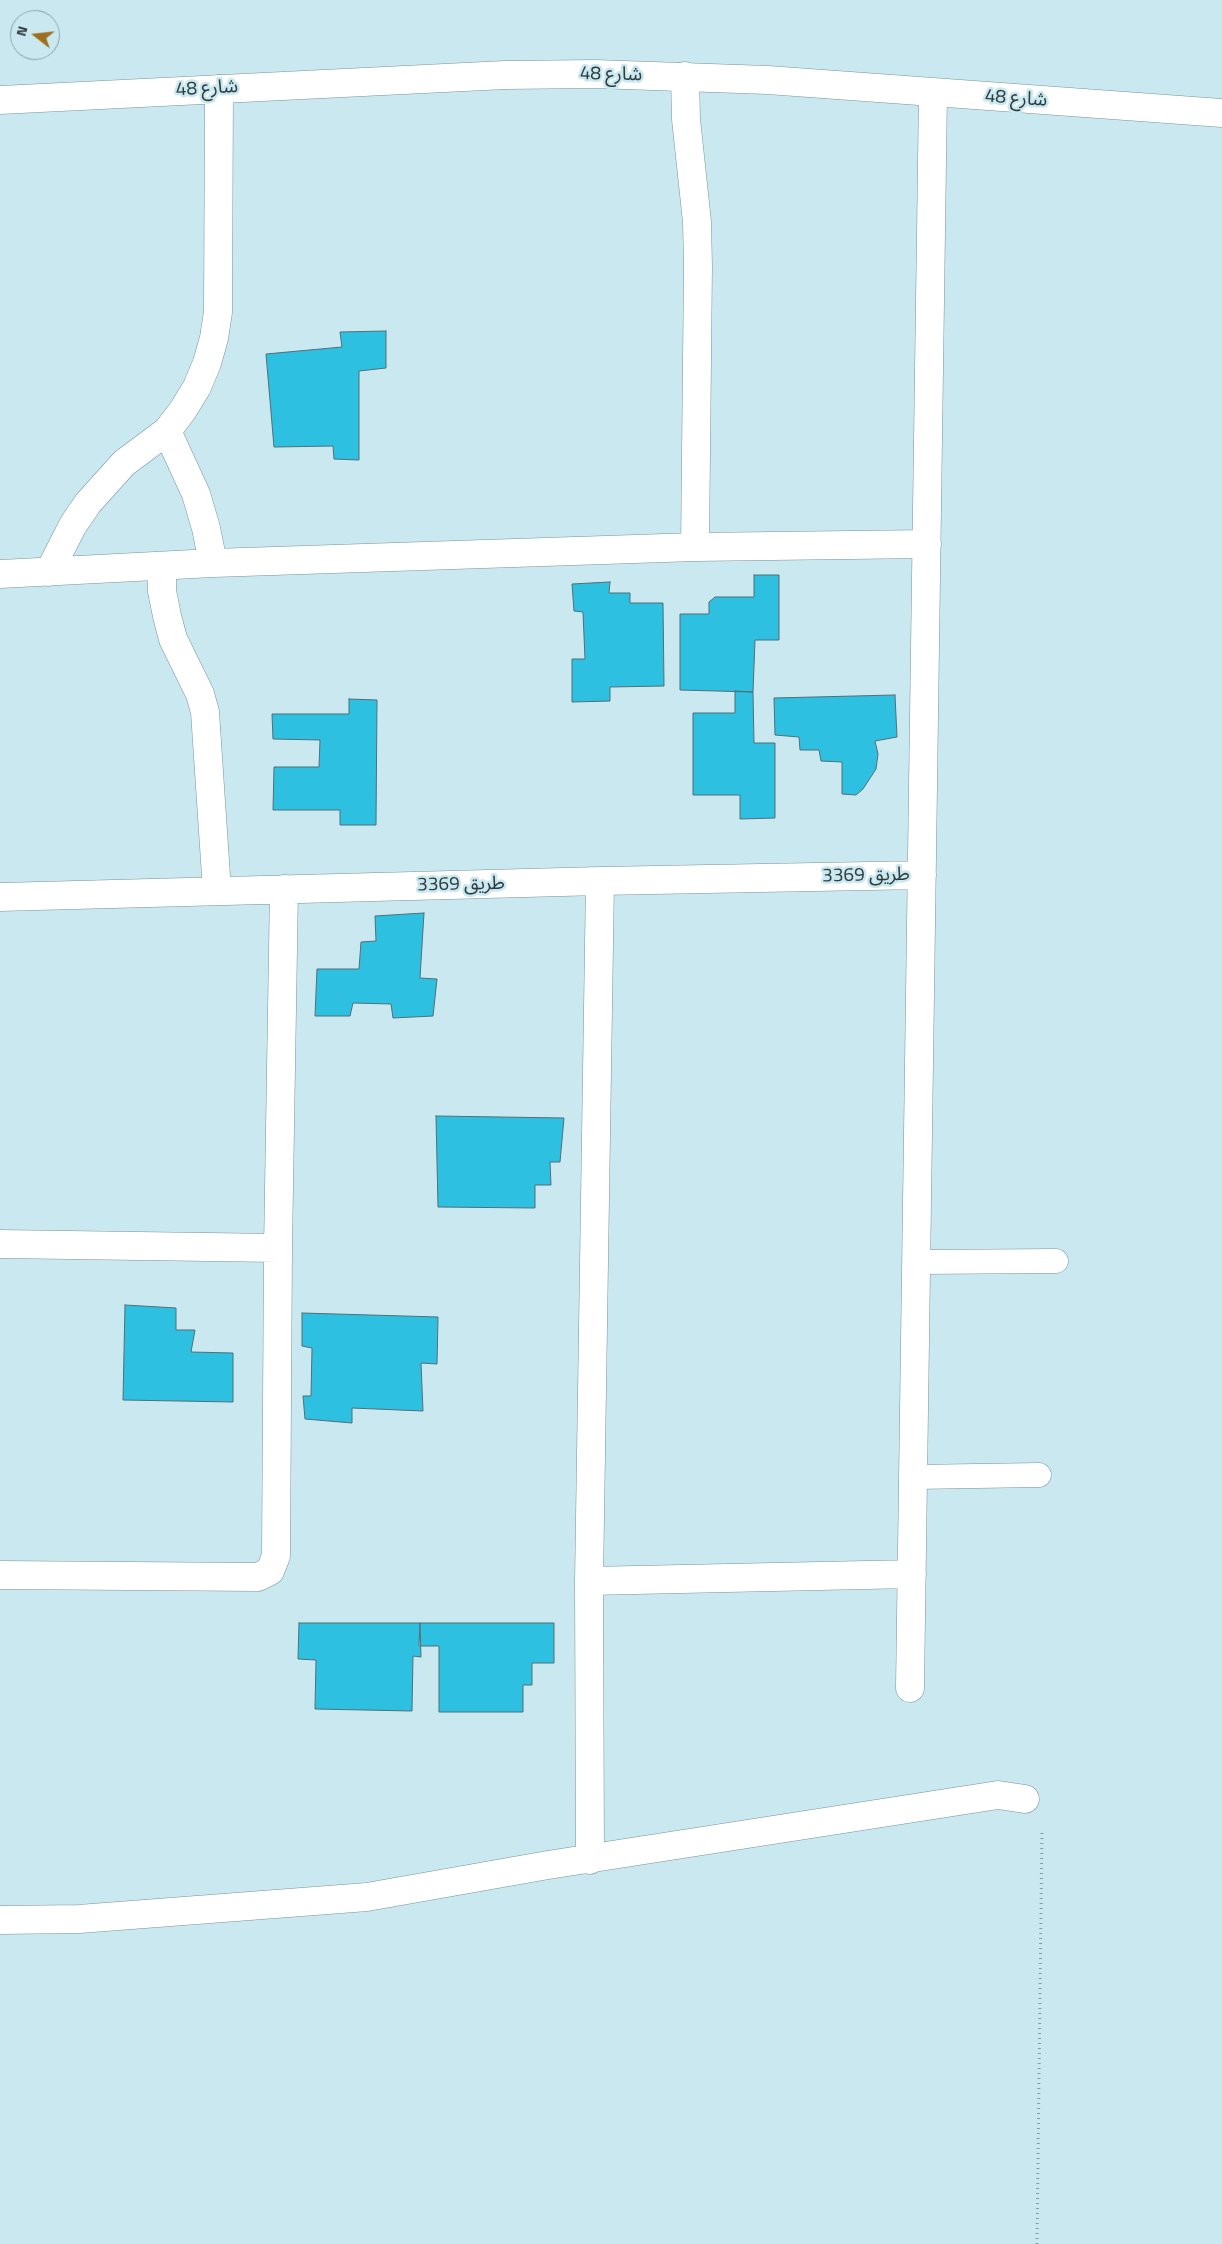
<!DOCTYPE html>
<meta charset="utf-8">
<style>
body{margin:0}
#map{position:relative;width:1222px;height:2244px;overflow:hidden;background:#cae8f0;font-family:"Titillium Web",sans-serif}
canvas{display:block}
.north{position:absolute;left:10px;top:10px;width:50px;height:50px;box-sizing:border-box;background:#cae8f0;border:1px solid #8ca3a9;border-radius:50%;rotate:286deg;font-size:14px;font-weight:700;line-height:20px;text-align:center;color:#2f3b3e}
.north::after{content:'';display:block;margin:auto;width:18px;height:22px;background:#9c701f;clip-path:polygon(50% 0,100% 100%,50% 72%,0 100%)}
</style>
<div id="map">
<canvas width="1222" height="2244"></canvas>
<div class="north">N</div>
</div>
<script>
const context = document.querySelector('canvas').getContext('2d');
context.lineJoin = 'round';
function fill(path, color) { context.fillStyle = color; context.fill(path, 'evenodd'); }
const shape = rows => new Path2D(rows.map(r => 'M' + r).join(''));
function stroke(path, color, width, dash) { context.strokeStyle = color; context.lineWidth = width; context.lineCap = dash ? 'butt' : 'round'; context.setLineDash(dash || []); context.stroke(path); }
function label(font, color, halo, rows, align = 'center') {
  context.font = font + ' "Titillium Web","Noto Sans Arabic",sans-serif'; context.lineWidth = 5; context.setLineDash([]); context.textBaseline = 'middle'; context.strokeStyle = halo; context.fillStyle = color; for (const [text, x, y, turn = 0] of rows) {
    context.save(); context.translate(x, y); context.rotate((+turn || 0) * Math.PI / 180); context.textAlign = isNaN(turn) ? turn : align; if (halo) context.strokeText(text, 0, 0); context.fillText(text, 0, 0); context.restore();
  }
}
const building = shape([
 [386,331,386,368,359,371,359,460,334,459,333,446,274,447,266,354,342,347,340,332,386,331],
 [754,575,779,575,779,640,755,640,753,692,680,690,680,614,709,614,709,602,715,597,754,597,754,575],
 [610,582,609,593,630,593,630,603,663,603,664,686,610,687,610,701,572,702,572,659,585,659,583,612,574,611,572,584,610,582],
 [735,691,753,692,754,743,775,743,775,818,740,819,740,795,693,795,693,713,735,713,735,691],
 [895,695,897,737,875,741,878,754,876,769,863,789,856,795,842,794,842,762,821,761,819,750,800,750,799,737,775,735,774,698,895,695],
 [349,699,377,700,376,825,340,825,340,810,273,810,274,767,319,767,320,740,273,739,272,714,349,714,349,699],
 [424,913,420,978,437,979,433,1016,393,1018,391,1004,353,1003,350,1016,315,1016,317,969,359,969,361,942,376,941,375,916,424,913],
 [436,1116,564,1118,560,1162,550,1162,551,1185,535,1185,535,1208,438,1207,436,1116],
 [125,1305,176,1308,176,1330,195,1330,191,1352,233,1353,233,1402,123,1400,125,1305],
 [302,1313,438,1317,437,1364,421,1363,423,1411,352,1408,352,1423,305,1419,303,1396,311,1396,312,1348,302,1346,302,1313],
 [299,1623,420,1623,421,1657,413,1656,412,1711,315,1709,316,1660,298,1659,299,1623],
 [420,1623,554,1623,554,1663,532,1663,532,1685,523,1685,523,1712,439,1712,439,1646,419,1646,420,1623]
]);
fill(building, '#2dc0e0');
stroke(building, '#536e75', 1);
const service = shape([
 [917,1262,1056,1261],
 [914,1477,1039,1475]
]);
const minor = shape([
 [685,76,686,119,697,222,698,266,695,547],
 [167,431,196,494,206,528,213,563],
 [162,567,162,591,167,616,173,639,200,694,205,712,217,891],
 [49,572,73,525,88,503,124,463,167,431,183,410,197,387,207,363,214,338,218,312,219,89],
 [0,574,213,563,695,547,927,544],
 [0,897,600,881,922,875],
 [0,1244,278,1248],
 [0,1575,258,1577,270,1571,276,1556,278,1248,284,889],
 [589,1581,912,1574],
 [910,1688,933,93],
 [590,1860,589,1581,600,881],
 [0,1920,79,1919,367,1897,548,1865,998,1795,1025,1799]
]);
const tertiary = shape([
 [0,100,505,75,595,74,768,80,1222,113]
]);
stroke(service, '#78939b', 25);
stroke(minor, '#78939b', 29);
stroke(tertiary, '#78939b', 29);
stroke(shape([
 [1037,2244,1042,1829]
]), '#869ca2', 3, [1, 4]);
stroke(service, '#fff', 24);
stroke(minor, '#fff', 28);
stroke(tertiary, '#fff', 28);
label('19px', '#2f3b3e', '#cae8f0', [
 ["شارع 48",611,75,1],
 ["شارع 48",207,89,-3],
 ["شارع 48",1016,99,4],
 ["طريق 3369",866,876,-1],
 ["طريق 3369",461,885,-1]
]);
</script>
